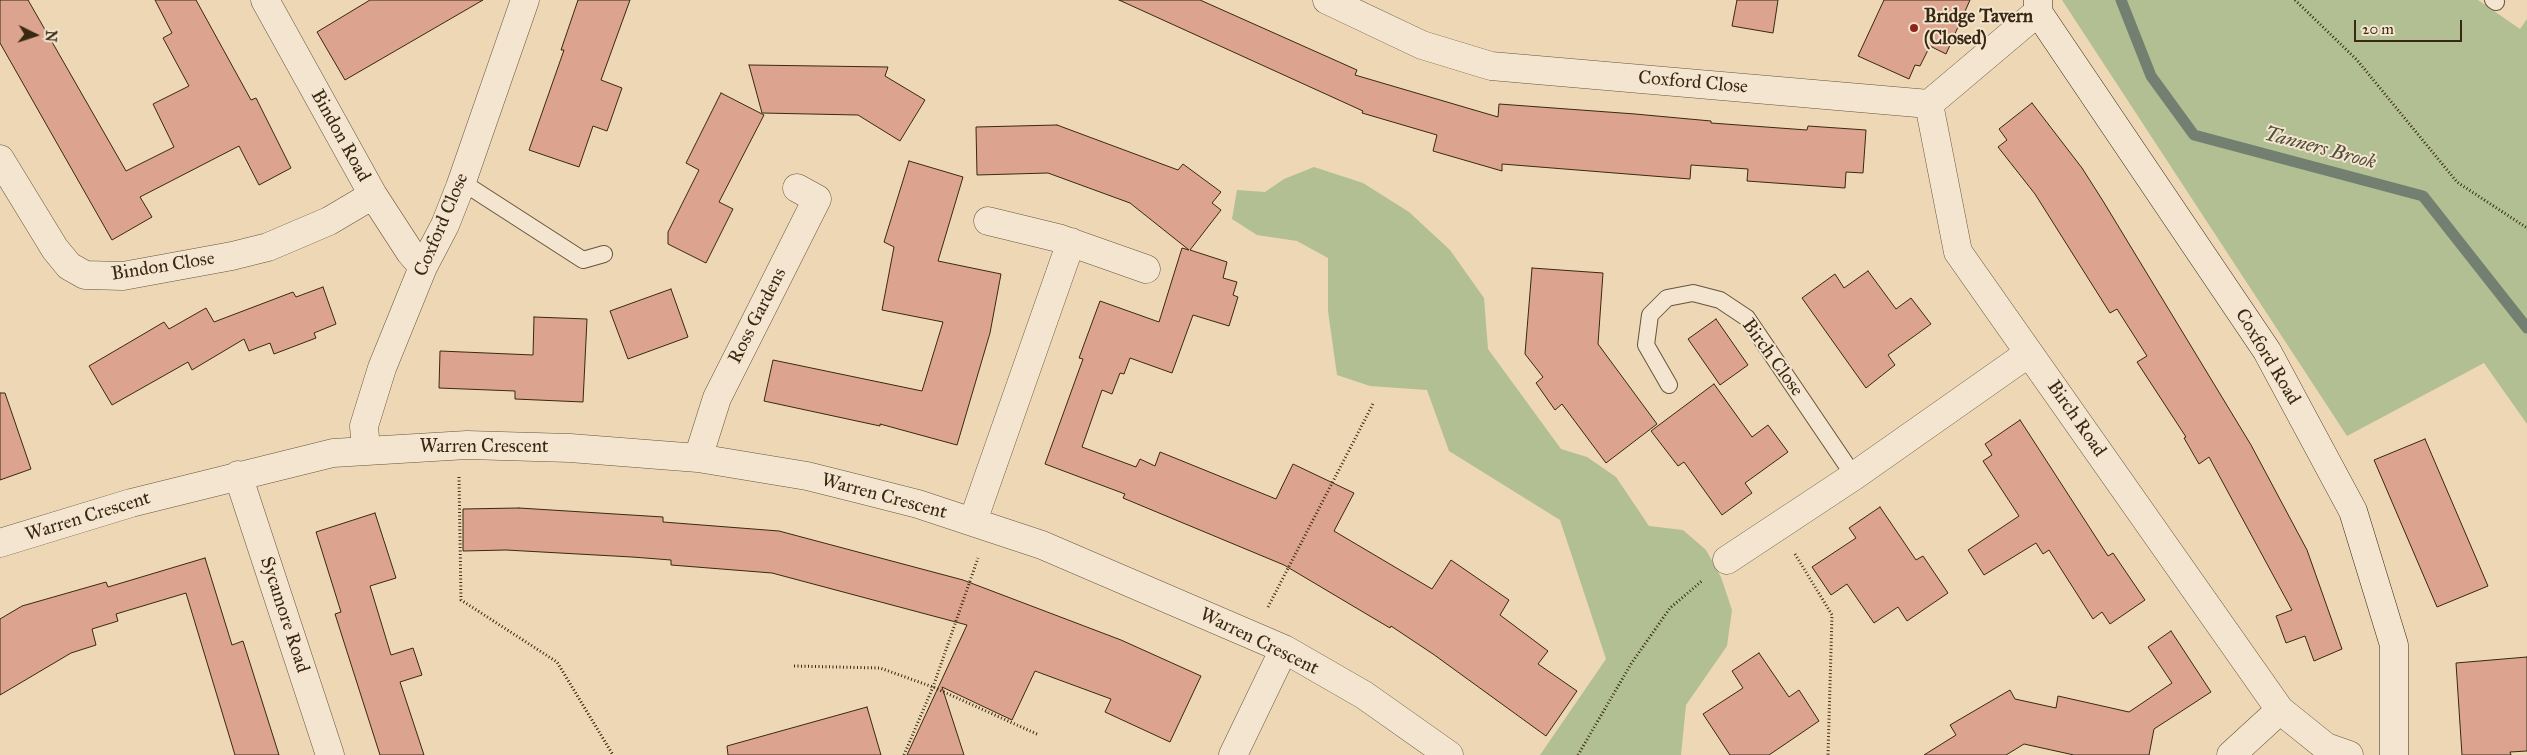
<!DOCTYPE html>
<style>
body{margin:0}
#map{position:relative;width:2527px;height:755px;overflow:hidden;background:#edd7b5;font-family:"IM FELL Great Primer",serif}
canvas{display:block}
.north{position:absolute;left:10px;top:10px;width:50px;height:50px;-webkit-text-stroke:4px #f3e5cf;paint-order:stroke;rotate:94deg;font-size:14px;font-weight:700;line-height:20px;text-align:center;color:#392812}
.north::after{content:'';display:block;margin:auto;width:18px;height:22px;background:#392812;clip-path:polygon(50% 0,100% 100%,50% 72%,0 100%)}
.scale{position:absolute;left:2354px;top:20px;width:108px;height:22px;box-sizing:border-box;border:2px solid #392812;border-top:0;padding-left:6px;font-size:15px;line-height:18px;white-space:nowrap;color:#392812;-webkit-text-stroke:4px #f3e5cf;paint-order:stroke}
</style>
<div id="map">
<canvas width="2527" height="755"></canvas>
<div class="north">N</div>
<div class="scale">20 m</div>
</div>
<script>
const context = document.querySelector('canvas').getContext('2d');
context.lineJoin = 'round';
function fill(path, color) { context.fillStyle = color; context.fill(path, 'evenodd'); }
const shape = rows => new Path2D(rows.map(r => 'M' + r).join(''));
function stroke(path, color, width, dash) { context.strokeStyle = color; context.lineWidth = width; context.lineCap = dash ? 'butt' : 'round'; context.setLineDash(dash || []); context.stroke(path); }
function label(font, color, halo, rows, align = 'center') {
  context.font = font + ' "IM FELL Great Primer",serif'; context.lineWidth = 4; context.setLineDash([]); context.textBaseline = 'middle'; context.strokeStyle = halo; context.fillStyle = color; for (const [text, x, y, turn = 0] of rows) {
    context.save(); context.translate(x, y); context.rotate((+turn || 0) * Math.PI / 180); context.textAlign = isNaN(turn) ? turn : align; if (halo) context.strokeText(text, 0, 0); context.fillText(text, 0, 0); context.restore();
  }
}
fill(shape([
 [2062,0,2478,0,2520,29,2527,19,2527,424,2484,363,2347,436],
 [1314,167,1363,183,1409,212,1450,250,1484,298,1488,349,1561,449,1587,457,1616,477,1649,526,1683,530,1706,550,1721,577,1732,610,1727,646,1686,705,1681,755,1540,755,1606,659,1560,520,1449,451,1427,390,1370,386,1337,375,1328,311,1328,258,1297,241,1257,235,1232,219,1237,190,1265,192,1284,179]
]), '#b2bf92');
stroke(shape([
 [2121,0,2151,76,2194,135,2423,196,2527,328]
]), '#737f70', 11);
const building = shape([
 [0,0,28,0,126,171,174,147,153,104,189,86,163,38,172,33,155,0,196,0,251,100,256,98,291,168,259,185,239,146,140,197,152,217,112,240,0,43,0,0],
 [370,0,483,0,345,80,317,32,370,0],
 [578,0,630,0,601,80,622,88,607,131,593,126,579,167,529,150,564,50,561,50,578,0],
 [1119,0,1200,0,1357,70,1355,75,1498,117,1499,104,1635,114,1711,121,1711,123,1807,130,1808,126,1866,130,1863,173,1846,172,1845,188,1747,181,1748,169,1691,165,1690,179,1502,164,1502,171,1433,151,1437,135,1362,113,1363,111,1119,0],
 [1737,0,1778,0,1773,33,1732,26,1737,0],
 [1884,0,1970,0,1946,54,1930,46,1920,66,1915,65,1909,79,1858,56,1884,0],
 [749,65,888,67,885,76,925,100,900,141,858,115,762,113,749,65],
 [721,93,764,115,719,202,733,209,706,263,668,244,668,232,699,170,686,163,721,93],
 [2032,103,2082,168,2103,201,2251,445,2307,550,2342,649,2314,661,2305,636,2286,643,2276,616,2292,610,2209,457,2199,464,2184,438,2186,437,2137,362,2147,356,2117,309,2110,313,2035,194,1998,147,2007,140,1999,129,2032,103],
 [1057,125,1178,170,1183,164,1221,192,1212,203,1221,210,1190,250,1227,262,1223,278,1237,282,1233,295,1238,297,1229,326,1193,315,1172,373,1130,358,1124,374,1120,373,1112,394,1102,390,1082,447,1136,467,1140,459,1155,466,1160,452,1276,499,1293,464,1354,493,1334,531,1432,589,1451,560,1509,600,1500,615,1548,651,1538,664,1577,691,1546,736,1433,654,1391,626,1390,628,1284,565,1123,498,1125,494,1045,464,1083,359,1079,358,1100,301,1159,322,1182,248,1189,250,1130,203,1048,173,977,175,976,127,1057,125],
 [909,161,963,177,938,261,1001,274,990,333,957,445,880,424,880,426,764,401,773,360,922,391,943,322,882,310,894,247,884,242,909,161],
 [1532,268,1603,273,1598,344,1657,424,1606,463,1562,404,1555,410,1536,383,1543,377,1525,354,1532,268],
 [1868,271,1896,309,1911,298,1931,324,1888,355,1895,365,1866,388,1802,298,1835,274,1844,288,1868,271],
 [323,287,336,324,314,333,316,338,274,354,270,343,249,351,244,339,192,370,188,362,112,405,89,366,164,322,169,329,206,308,214,322,293,292,296,297,323,287],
 [671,289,688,337,628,359,610,311,671,289],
 [534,317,587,319,583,402,515,399,515,391,439,388,440,351,533,355,534,317],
 [1716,319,1748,365,1720,385,1688,339,1716,319],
 [1714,384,1752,437,1768,425,1788,452,1745,483,1752,493,1722,515,1684,462,1678,466,1651,431,1714,384],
 [0,393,5,393,31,469,0,480,0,393],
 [2020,420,2108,556,2113,553,2145,600,2110,624,2102,612,2093,619,2049,550,2043,554,2036,543,1984,575,1968,550,2019,516,1983,461,1992,455,1985,444,2020,420],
 [2425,439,2488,586,2437,607,2374,460,2425,439],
 [1880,507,1916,560,1923,556,1948,593,1907,621,1898,607,1874,623,1847,584,1831,595,1812,567,1856,538,1849,528,1880,507],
 [519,508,663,517,663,522,779,531,963,580,1121,640,1201,676,1170,742,1105,712,1111,699,1035,671,1012,720,942,687,964,755,907,755,967,625,772,573,671,565,671,560,632,557,506,550,463,551,463,509,519,508],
 [375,513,396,578,370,586,391,655,413,648,422,675,400,682,424,755,380,755,335,614,341,612,316,532,375,513],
 [205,558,232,645,243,641,279,755,235,755,186,593,116,614,118,621,92,629,96,645,71,653,0,695,0,619,22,606,106,582,108,587,205,558],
 [2171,631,2211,692,2154,729,2149,755,2074,755,2024,744,2006,755,1924,755,1956,735,1950,725,2010,690,2015,699,2056,708,2058,696,2129,712,2172,683,2148,647,2171,631],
 [1759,653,1789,697,1799,690,1819,721,1769,755,1730,755,1703,714,1743,688,1732,671,1759,653],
 [2527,657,2527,751,2510,752,2511,755,2462,755,2456,663,2527,657],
 [867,707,881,755,728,755,727,746,867,707]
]);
fill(building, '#dca38e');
stroke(building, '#392812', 1);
const lane = shape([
 [2493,0,2496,2],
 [462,182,583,260,604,254],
 [1669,385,1646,345,1650,315,1667,298,1693,293,1720,300,1747,318,1854,476]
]);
const street = shape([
 [265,0,373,195,410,252,423,267],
 [1327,0,1422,45,1491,66,1929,104,2038,12],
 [1929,104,1958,252,2280,710,2326,747,2349,755],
 [0,159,55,249,69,266,85,275,123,276,232,256,268,247,329,221,373,195],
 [988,221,1058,238,1146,269],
 [366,450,364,426,382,368,423,267,445,225,460,187,525,0],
 [698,458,717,398,817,199,797,188],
 [238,475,330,755],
 [973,521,1071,242],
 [0,543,131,503,333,453,467,445,570,448,698,458,807,476,859,489,918,504,1042,545,1284,649,1364,695,1449,755],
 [1727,560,1854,476,2029,353],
 [1233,755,1284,649],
 [2231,755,2280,710]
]);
const secondary = shape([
 [2038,0,2038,12,2267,351,2353,511,2394,645,2394,755]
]);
stroke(lane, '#66543b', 18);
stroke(street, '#66543b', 29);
stroke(secondary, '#392812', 29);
stroke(shape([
 [2295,0,2357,60,2457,182,2527,228],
 [459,477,461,600,557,662,613,755],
 [1795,554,1832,615,1828,755],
 [1268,607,1374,402],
 [794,666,880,668,933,687,1039,735],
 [904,755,933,687,978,558],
 [1578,755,1631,664,1670,608,1703,580]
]), '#392812', 3, [1, 2.5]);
stroke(lane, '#f3e5cf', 16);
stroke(street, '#f3e5cf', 28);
stroke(secondary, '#f3e5cf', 28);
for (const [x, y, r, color] of [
 [1914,28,5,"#8f2418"]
]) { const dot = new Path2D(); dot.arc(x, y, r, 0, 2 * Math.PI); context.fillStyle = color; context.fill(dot); stroke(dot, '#f3e5cf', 2); }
label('bold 19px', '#392812', '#f3e5cf', [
 ["Bridge Tavern",1924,17],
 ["(Closed)",1924,39]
], 'left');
label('19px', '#392812', '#f3e5cf', [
 ["Coxford Close",1693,83,5],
 ["Bindon Road",340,136,61],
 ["Coxford Close",442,225,-67],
 ["Bindon Close",163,267,-9],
 ["Ross Gardens",758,316,-63],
 ["Coxford Road",2267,357,59],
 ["Birch Close",1772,358,54],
 ["Birch Road",2076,419,55],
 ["Warren Crescent",484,447],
 ["Warren Crescent",884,497,15],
 ["Warren Crescent",88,517,-17],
 ["Sycamore Road",284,615,72],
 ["Warren Crescent",1259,642,26]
]);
label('italic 20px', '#514c39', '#f3e5cf', [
 ["Tanners Brook",2320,149,15]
]);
</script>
